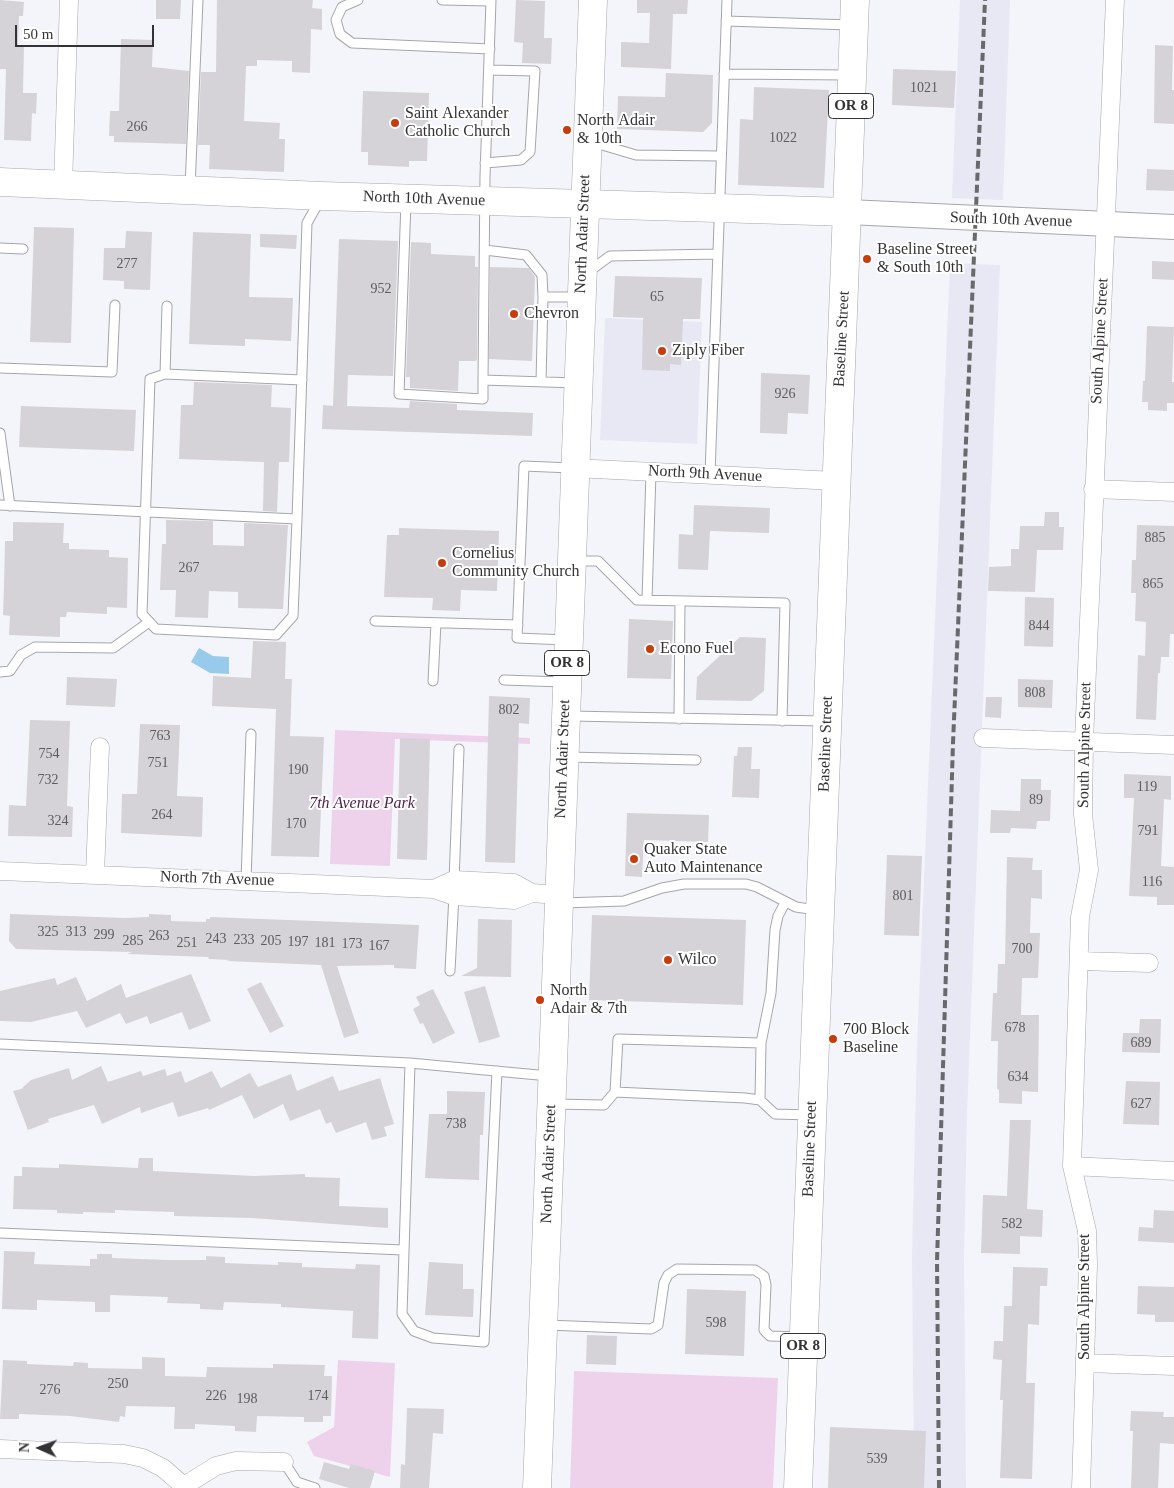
<!DOCTYPE html>
<style>
body{margin:0}
#map{position:relative;width:1174px;height:1488px;overflow:hidden;background:#f4f5fa;font-family:Georgia,serif}
canvas{display:block}
.north{position:absolute;left:15px;top:1423px;width:50px;height:50px;-webkit-text-stroke:4px #fff;paint-order:stroke;rotate:272deg;font-size:14px;font-weight:700;line-height:20px;text-align:center;color:#333335}
.north::after{content:'';display:block;margin:auto;width:18px;height:22px;background:#333335;clip-path:polygon(50% 0,100% 100%,50% 72%,0 100%)}
.scale{position:absolute;left:15px;top:25px;width:139px;height:22px;box-sizing:border-box;border:2px solid #333335;border-top:0;padding-left:6px;font-size:15px;line-height:18px;white-space:nowrap;color:#333335;-webkit-text-stroke:4px #fff;paint-order:stroke}
</style>
<div id="map">
<canvas width="1174" height="1488"></canvas>
<div class="north">N</div>
<div class="scale">50 m</div>
</div>
<script>
const context = document.querySelector('canvas').getContext('2d');
context.lineJoin = 'round';
function fill(path, color) { context.fillStyle = color; context.fill(path, 'evenodd'); }
const shape = rows => new Path2D(rows.map(r => 'M' + r).join(''));
function stroke(path, color, width, dash) { context.strokeStyle = color; context.lineWidth = width; context.lineCap = dash ? 'butt' : 'round'; context.setLineDash(dash || []); context.stroke(path); }
function label(font, color, halo, rows, align = 'center') {
  context.font = font + ' Georgia,serif'; context.lineWidth = 4; context.setLineDash([]); context.textBaseline = 'middle'; context.strokeStyle = halo; context.fillStyle = color; for (const [text, x, y, turn = 0] of rows) {
    context.save(); context.translate(x, y); context.rotate((+turn || 0) * Math.PI / 180); context.textAlign = isNaN(turn) ? turn : align; if (halo) context.strokeText(text, 0, 0); context.fillText(text, 0, 0); context.restore();
  }
}
fill(shape([
 [960,0,1010,0,1003,200,952,198],
 [950,263,1000,265,967,1114,964,1260,966,1488,914,1488,912,1256,917,1045],
 [605,318,702,322,697,444,600,440]
]), '#e7e8f4');
fill(shape([
 [335,730,530,738,530,744,395,739,390,866,330,864],
 [338,1360,395,1363,390,1477,314,1456,307,1442,334,1427],
 [574,1371,778,1378,773,1488,570,1488]
]), '#eed2ec');
fill(shape([
 [199,648,213,656,229,657,229,674,210,673,191,662]
]), '#97caeb');
fill(shape([
 [0,0,24,2,23,16,19,16,18,45,24,45,23,93,37,93,36,114,32,113,31,141,4,140,6,69,0,69],
 [156,0,181,0,180,19,156,19],
 [217,0,313,0,312,8,322,9,322,30,311,29,310,73,292,72,292,61,257,60,257,66,246,66,244,121,280,123,279,139,285,139,284,172,209,169,210,145,198,145,201,72,216,72],
 [516,0,545,1,544,38,552,38,551,64,522,63,523,43,514,42],
 [637,0,688,0,687,14,673,14,671,69,621,67,621,42,649,43,650,13,637,13],
 [121,39,153,40,152,67,189,71,186,144,114,142,114,136,109,136,110,111,119,111],
 [1155,45,1173,46,1172,90,1174,90,1174,124,1154,123],
 [893,69,956,71,954,108,892,105],
 [666,73,713,75,712,123,703,132,617,129,618,96,665,97],
 [754,87,829,90,824,188,738,185,740,119,753,120],
 [363,91,429,93,427,161,409,161,409,167,368,165,368,152,361,152],
 [1147,169,1174,170,1174,191,1146,190],
 [34,227,74,228,71,343,30,342],
 [126,231,152,232,150,290,124,289,124,281,103,280,104,248,125,248],
 [193,232,251,234,249,297,293,298,291,341,245,339,245,346,189,344],
 [260,234,297,235,296,249,260,247],
 [339,239,398,241,393,376,348,375,347,406,409,408,410,401,457,404,457,410,533,413,532,436,322,429,323,405,333,406],
 [411,242,431,243,431,254,475,256,475,267,478,267,477,359,476,361,459,361,458,391,410,388,410,377,406,377],
 [1152,261,1174,262,1174,280,1152,279],
 [490,267,529,268,535,277,532,361,489,359],
 [615,276,702,278,700,319,683,319,681,365,670,364,670,371,642,370,643,318,613,317],
 [1147,326,1174,327,1172,382,1174,382,1174,403,1167,403,1167,411,1148,410,1148,402,1142,402,1143,381,1145,381],
 [761,373,810,375,808,414,788,413,787,434,760,433],
 [194,382,272,385,271,407,291,408,289,462,279,462,277,512,263,511,264,462,179,459,181,405,193,405],
 [21,406,136,410,134,451,19,447],
 [694,505,770,508,769,533,710,531,708,570,678,569,679,534,693,535],
 [1045,512,1059,512,1059,527,1064,527,1063,550,1037,550,1035,592,988,591,989,567,1011,566,1011,549,1019,549,1020,526,1044,526],
 [166,520,213,521,213,545,244,546,244,523,288,525,283,609,238,608,238,592,209,591,208,618,175,617,176,590,160,590,162,544,166,544],
 [13,522,64,523,63,543,69,543,69,549,109,550,109,557,128,558,127,608,107,607,107,614,67,612,66,617,60,617,60,637,9,635,10,616,3,615,4,586,5,541,13,541],
 [1137,525,1174,526,1174,634,1170,634,1169,657,1161,657,1160,673,1158,673,1156,720,1136,719,1138,655,1145,656,1146,622,1135,621,1136,593,1131,593,1132,560,1136,560],
 [399,528,499,531,497,591,461,590,460,611,432,610,433,598,384,597,387,535,399,535],
 [1025,597,1054,598,1053,647,1024,646],
 [629,619,673,621,671,679,627,678],
 [740,637,766,638,764,691,751,701,696,700,697,677],
 [253,641,286,642,285,679,292,679,290,736,324,737,319,857,271,856,276,709,212,706,213,676,251,678],
 [67,677,117,679,115,707,66,705],
 [1018,679,1053,680,1052,708,1018,707],
 [489,696,530,698,529,724,519,723,515,863,485,862],
 [986,697,1002,697,1001,718,985,717],
 [30,720,70,721,67,806,73,807,72,837,8,836,9,805,26,806],
 [140,724,180,725,177,796,203,797,202,837,121,833,122,794,137,794],
 [400,738,430,739,427,860,397,859],
 [738,747,752,747,751,769,760,769,759,798,732,797,734,756,737,756],
 [1124,774,1171,776,1171,800,1164,799,1161,866,1174,867,1174,905,1157,905,1157,897,1129,896,1134,798,1124,798],
 [1021,779,1041,779,1041,790,1051,790,1050,821,1037,821,1036,829,1011,828,1010,833,990,833,991,810,1020,811],
 [627,813,709,815,708,842,644,840,642,877,625,876],
 [887,855,922,856,919,936,884,935],
 [1007,857,1033,858,1032,870,1042,870,1042,899,1031,898,1030,933,1040,933,1038,978,1022,978,1021,1015,1039,1015,1038,1092,1022,1091,1022,1104,999,1103,999,1090,997,1089,998,1041,991,1041,993,993,997,993,998,964,1005,964],
 [10,914,125,918,149,917,149,914,171,915,171,921,206,922,206,919,210,919,210,917,419,925,416,969,394,968,394,965,337,966,359,1033,344,1038,321,965,226,961,230,960,209,959,208,957,127,954,132,952,16,949,9,941],
 [592,915,746,920,743,1005,589,1000],
 [478,919,512,920,511,977,461,976,477,968],
 [191,974,211,1021,189,1030,182,1012,150,1024,147,1016,126,1024,120,1013,86,1028,77,1011,31,1022,0,1021,0,991,55,978,57,985,76,977,87,1001,121,984,126,998],
 [261,982,284,1026,270,1033,247,989],
 [485,986,500,1037,479,1043,464,992],
 [433,989,455,1033,433,1044,423,1023,420,1024,413,1009,420,1005,416,997],
 [1140,1019,1161,1019,1160,1053,1122,1052,1123,1033,1139,1033],
 [101,1066,108,1082,141,1071,143,1076,165,1069,167,1076,181,1071,185,1083,212,1071,221,1088,250,1073,258,1087,291,1074,297,1091,333,1076,339,1091,380,1078,394,1124,384,1127,387,1136,372,1140,366,1122,336,1133,331,1122,326,1124,320,1109,290,1121,283,1104,254,1119,242,1095,209,1110,208,1108,178,1117,173,1102,141,1113,140,1107,102,1124,94,1105,48,1119,49,1122,28,1130,13,1091,21,1089,31,1080,69,1068,72,1080],
 [1126,1081,1160,1082,1159,1125,1123,1124],
 [447,1091,485,1092,483,1135,480,1135,479,1180,425,1178,429,1114,447,1114],
 [1010,1120,1031,1120,1027,1209,1043,1210,1042,1237,1020,1236,1020,1254,981,1253,983,1195,1007,1196],
 [139,1158,153,1158,153,1171,254,1176,305,1174,305,1177,340,1178,339,1206,388,1208,388,1228,252,1218,174,1216,174,1212,115,1210,115,1213,83,1212,83,1214,57,1213,57,1210,13,1209,14,1176,22,1176,22,1167,59,1168,59,1164,138,1168],
 [1154,1210,1174,1211,1174,1243,1138,1241,1139,1227,1153,1228],
 [4,1251,35,1252,34,1264,90,1266,90,1259,97,1259,97,1254,112,1254,112,1258,169,1260,206,1260,206,1256,225,1257,225,1263,278,1265,278,1262,302,1263,302,1267,355,1269,356,1264,380,1265,378,1339,352,1338,353,1311,281,1307,281,1304,224,1302,223,1310,200,1309,200,1304,167,1303,168,1297,110,1295,110,1312,95,1312,95,1302,37,1300,37,1310,2,1309],
 [429,1262,463,1264,463,1289,474,1289,473,1317,425,1315],
 [1013,1267,1048,1268,1047,1286,1040,1286,1039,1325,1028,1324,1026,1383,1035,1383,1032,1479,1000,1478,1003,1400,1000,1400,1002,1360,993,1359,994,1341,1003,1341,1004,1306,1012,1306],
 [1138,1286,1174,1287,1174,1322,1155,1322,1155,1315,1137,1314],
 [687,1289,746,1291,744,1356,685,1354],
 [587,1335,617,1336,616,1365,586,1364],
 [142,1357,165,1358,165,1376,206,1377,207,1367,273,1368,273,1364,325,1365,324,1376,332,1376,331,1416,323,1416,323,1422,304,1422,304,1417,257,1416,256,1432,235,1431,235,1426,195,1424,195,1429,174,1429,175,1407,126,1406,125,1417,120,1416,119,1422,70,1416,19,1414,19,1419,0,1419,3,1360,27,1361,27,1364,73,1366,74,1362,88,1363,88,1368,142,1369],
 [407,1408,444,1409,443,1434,433,1433,429,1488,400,1488,401,1464,405,1465],
 [1131,1411,1164,1412,1163,1417,1174,1417,1174,1444,1160,1443,1158,1488,1131,1488,1133,1431,1130,1431],
 [830,1427,926,1431,924,1488,828,1488],
 [324,1462,349,1469,351,1464,375,1471,370,1488,349,1488,319,1479]
]), '#d5d3d7');
const service = shape([
 [358,0,342,7,336,20,340,34,352,43,490,49],
 [442,0,491,1],
 [491,0,485,176,483,380,577,383],
 [726,21,851,25],
 [724,74,849,75],
 [592,142,636,155,721,156],
 [485,163,521,160,530,152,535,71,489,70],
 [190,188,198,0],
 [406,202,399,394,483,399,483,380],
 [0,248,23,249],
 [485,250,526,255,542,275,543,297,579,297],
 [588,272,610,256,718,254],
 [0,368,112,372,115,305],
 [165,374,167,306],
 [302,380,165,374,150,379,142,614,156,629,276,635,293,616,297,519,307,223,320,200],
 [541,382,543,297],
 [0,433,10,506],
 [710,475,727,0],
 [0,505,297,519],
 [575,561,598,561,637,600,785,603,782,721],
 [647,600,651,472],
 [375,621,518,625],
 [567,640,517,638,524,466,571,468],
 [0,672,10,671,21,655,35,647,113,648,149,622],
 [504,680,563,682],
 [433,681,436,623],
 [570,716,824,721],
 [679,719,680,601],
 [568,757,696,760],
 [246,881,251,734],
 [454,882,459,749],
 [563,903,624,901,662,888,684,884,746,884,757,887,796,907,816,910],
 [450,971,454,895],
 [761,1043,771,993,775,930,778,916,785,903],
 [0,1044,410,1063,549,1076],
 [410,1063,402,1314,414,1331,433,1338,484,1342,497,1071],
 [615,1092,618,1039,761,1043,760,1100],
 [554,1104,604,1105,615,1092,745,1098,760,1100,775,1114,810,1115],
 [0,1233,403,1250],
 [546,1325,651,1329,658,1325,664,1283,668,1275,677,1269,755,1270,764,1276,766,1285,764,1330,770,1336,801,1337],
 [284,1462,297,1482,315,1488]
]);
const minor = shape([
 [63,185,69,0],
 [574,468,836,481],
 [1093,489,1174,492],
 [983,738,1174,745],
 [0,871,434,889,454,896,514,900,532,893],
 [95,874,100,747],
 [434,889,454,880,514,883,532,893,558,895],
 [1079,961,1149,963],
 [1072,1166,1174,1171],
 [1085,1363,1174,1366],
 [0,1449,124,1454,143,1458,163,1468,186,1488],
 [184,1486,216,1466,236,1461,284,1462],
 [1081,1488,1088,1265,1087,1231,1072,1166,1080,917,1089,870,1083,814,1084,741,1115,0]
]);
const secondary = shape([
 [848,212,1174,227]
]);
const primary = shape([
 [0,182,322,196,848,212]
]);
const trunk = shape([
 [537,1488,593,0],
 [798,1488,855,0]
]);
stroke(service, '#a5a6aa', 11);
stroke(minor, '#a5a6aa', 19);
stroke(secondary, '#a5a6aa', 26);
stroke(primary, '#a5a6aa', 29);
stroke(trunk, '#a5a6aa', 29);
stroke(service, '#fff', 9);
stroke(minor, '#fff', 18);
stroke(secondary, '#fff', 24);
stroke(primary, '#fff', 28);
stroke(trunk, '#fff', 28);
stroke(shape([
 [939,1488,937,1261,953,743,985,0]
]), '#68696b', 4, [8, 4]);
for (const [x, y, r, color] of [
 [395,123,5,"#c53d0e"],
 [567,130,5,"#c53d0e"],
 [867,259,5,"#c53d0e"],
 [514,314,5,"#c53d0e"],
 [662,351,5,"#c53d0e"],
 [442,563,5,"#c53d0e"],
 [650,649,5,"#c53d0e"],
 [634,859,5,"#c53d0e"],
 [668,960,5,"#c53d0e"],
 [540,1000,5,"#c53d0e"],
 [833,1039,5,"#c53d0e"]
]) { const dot = new Path2D(); dot.arc(x, y, r, 0, 2 * Math.PI); context.fillStyle = color; context.fill(dot); stroke(dot, '#fff', 2); }
label('14px', '#5c5b5e', null, [
 ["1021",924,88],
 ["266",137,127],
 ["1022",783,138],
 ["277",127,264],
 ["952",381,289],
 ["65",657,297],
 ["926",785,394],
 ["885",1155,538],
 ["267",189,568],
 ["865",1153,584],
 ["844",1039,626],
 ["808",1035,693],
 ["802",509,710],
 ["763",160,736],
 ["754",49,754],
 ["751",158,763],
 ["190",298,770],
 ["732",48,780],
 ["119",1147,787],
 ["89",1036,800],
 ["264",162,815],
 ["324",58,821],
 ["170",296,824],
 ["791",1148,831],
 ["116",1152,882],
 ["801",903,896],
 ["325",48,932],
 ["313",76,932],
 ["299",104,935],
 ["263",159,936],
 ["243",216,939],
 ["233",244,940],
 ["285",133,941],
 ["205",271,941],
 ["197",298,942],
 ["251",187,943],
 ["181",325,943],
 ["173",352,944],
 ["167",379,946],
 ["700",1022,949],
 ["678",1015,1028],
 ["689",1141,1043],
 ["634",1018,1077],
 ["627",1141,1104],
 ["738",456,1124],
 ["582",1012,1224],
 ["598",716,1323],
 ["250",118,1384],
 ["276",50,1390],
 ["226",216,1396],
 ["174",318,1396],
 ["198",247,1399],
 ["539",877,1459]
]);
for (const [x, y, w] of [
 [851,106,45],
 [567,663,45],
 [803,1346,45]
]) { const box = new Path2D(); box.roundRect(x - w / 2, y - 12.5, w, 25, 4); context.fillStyle = '#fff'; context.fill(box); stroke(box, '#333335', 1); }
label('bold 15px', '#333335', null, [
 ["OR 8",851,106],
 ["OR 8",567,663],
 ["OR 8",803,1346]
]);
label('16px', '#333335', '#fff', [
 ["Saint Alexander",405,114],
 ["Catholic Church",405,132],
 ["North Adair",577,121],
 ["& 10th",577,139],
 ["Baseline Street",877,250],
 ["& South 10th",877,268],
 ["Chevron",524,314],
 ["Ziply Fiber",672,351],
 ["Cornelius",452,554],
 ["Community Church",452,572],
 ["Econo Fuel",660,649],
 ["Quaker State",644,850],
 ["Auto Maintenance",644,868],
 ["Wilco",678,960],
 ["North",550,991],
 ["Adair & 7th",550,1009],
 ["700 Block",843,1030],
 ["Baseline",843,1048]
], 'left');
label('16px', '#333335', '#fff', [
 ["North 10th Avenue",424,199,2],
 ["South 10th Avenue",1011,220,2],
 ["North Adair Street",583,234,-88],
 ["Baseline Street",842,339,-87],
 ["South Alpine Street",1100,341,-87],
 ["North 9th Avenue",705,474,3],
 ["Baseline Street",826,744,-88],
 ["South Alpine Street",1085,745,-89],
 ["North Adair Street",563,759,-88],
 ["North 7th Avenue",217,879,2],
 ["Baseline Street",810,1149,-88],
 ["North Adair Street",549,1164,-88],
 ["South Alpine Street",1085,1297,-90]
]);
label('italic 16px', '#4f1e4f', '#fff', [
 ["7th Avenue Park",362,804]
]);
</script>
